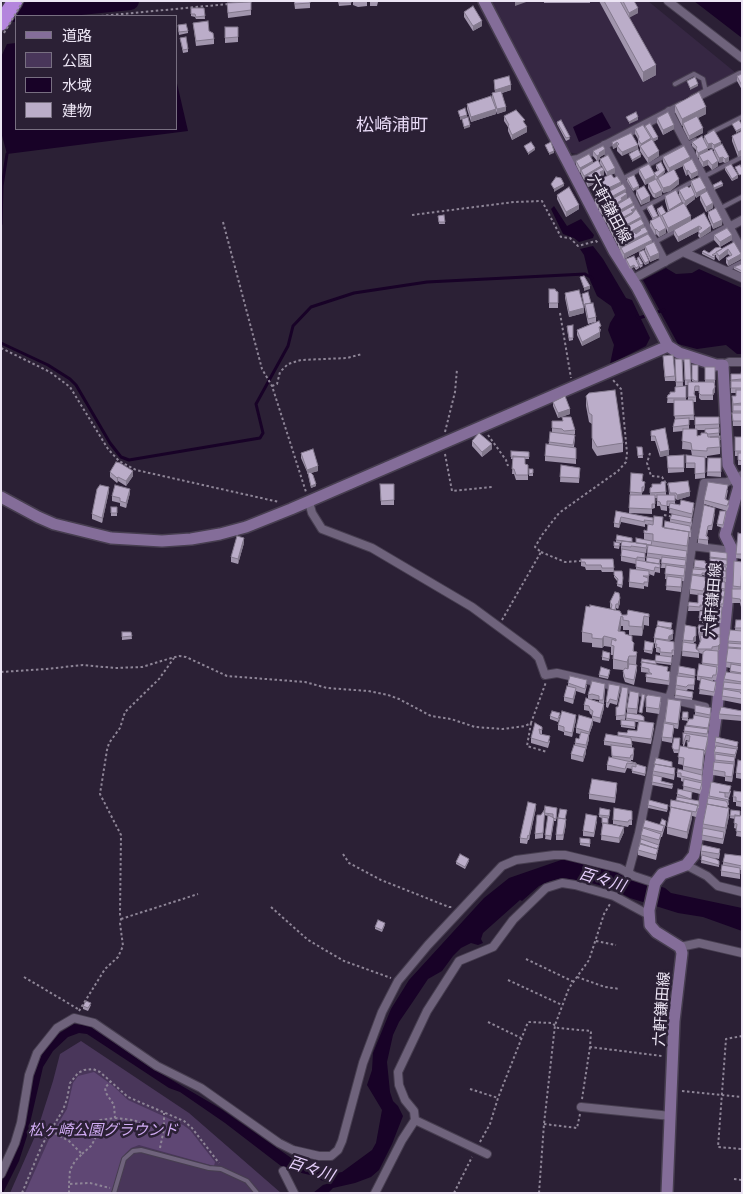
<!DOCTYPE html>
<meta charset="utf-8">
<style>
body{margin:0}
#map{position:relative;width:743px;height:1194px;overflow:hidden;background:#2b2035;font-family:"Crimson Pro","Noto Sans JP",serif}
canvas{display:block}
.frame{position:absolute;inset:0;border:2px solid #ece5f4;pointer-events:none}
.legend{position:absolute;left:15px;top:15px;width:162px;height:115px;box-sizing:border-box;background:#2b2035;border:1px solid #786f81;margin:0;padding:6px 9px;list-style:none;font-size:15px;color:#ece5f4}
.legend li{display:flex;align-items:center;gap:10px;height:25px}
.legend b{width:25px;border:1px solid #786f81}
</style>
<div id="map">
<canvas width="743" height="1194"></canvas>
<div class="frame"></div>
<ul class="legend">
<li><b style="height:6px;background:#846d99"></b>道路</li>
<li><b style="height:14px;background:#49365a"></b>公園</li>
<li><b style="height:14px;background:#180227"></b>水域</li>
<li><b style="height:14px;background:#bbadc9"></b>建物</li>
</ul>
</div>
<script>
const context = document.querySelector('canvas').getContext('2d');
context.lineJoin = 'round';
function fill(path, color) { context.fillStyle = color; context.fill(path, 'evenodd'); }
const shape = rows => new Path2D(rows.map(r => 'M' + r).join(''));
function stroke(path, color, width, dash) { context.strokeStyle = color; context.lineWidth = width; context.lineCap = dash ? 'butt' : 'round'; context.setLineDash(dash || []); context.stroke(path); }
function label(font, color, halo, rows, align = 'center') {
  context.font = font + ' "Crimson Pro","Noto Sans JP",serif'; context.lineWidth = 5; context.setLineDash([]); context.textBaseline = 'middle'; context.strokeStyle = halo; context.fillStyle = color; for (const [text, x, y, turn = 0] of rows) {
    context.save(); context.translate(x, y); context.rotate((+turn || 0) * Math.PI / 180); context.textAlign = isNaN(turn) ? turn : align; if (halo) context.strokeText(text, 0, 0); context.fillText(text, 0, 0); context.restore();
  }
}
fill(shape([
 [489,1,648,1,736,73,577,154,568,152]
]), '#362743');
fill(shape([
 [81,1041,189,1113,281,1193,10,1193,36,1134,53,1081,60,1054]
]), '#49365a');
fill(shape([
 [94,1072,112,1085,128,1100,183,1125,190,1130,215,1162,214,1166,139,1145,131,1148,125,1154,111,1193,25,1193,50,1137,67,1109,73,1083,78,1076]
]), '#5f4774');
fill(shape([
 [694,1,742,1,742,38],
 [16,43,16,129,176,129,176,79,188,131,7,154,1,132,1,57,7,44],
 [602,112,611,128,579,142,573,127],
 [554,206,567,226,581,219,594,235,593,238,579,242,574,238,563,234,551,209],
 [593,246,603,259,626,298,632,300,650,338,646,346,610,364,614,345,608,330,610,323,615,315,611,306,597,296,590,280,584,255,580,249],
 [666,268,676,274,692,273,699,269,742,288,742,354,737,354,726,345,697,349,678,344,643,280],
 [564,859,618,873,665,888,671,893,742,908,742,931,703,917,678,913,630,898,613,889,588,882,563,878,550,881,539,886,522,901,520,900,483,933,481,939,483,943,478,945,471,943,461,948,453,956,442,971,428,979,412,1003,399,1022,393,1035,387,1062,390,1092,393,1101,398,1106,403,1116,392,1144,379,1170,371,1177,355,1183,333,1188,328,1193,313,1193,323,1185,330,1183,331,1182,323,1181,310,1175,289,1170,281,1166,225,1123,180,1092,169,1088,87,1034,79,1033,68,1037,53,1051,43,1067,27,1136,19,1161,3,1193,1,1193,1,1184,21,1135,33,1070,47,1046,55,1036,74,1024,91,1026,148,1066,221,1109,297,1162,332,1174,342,1172,372,1150,376,1143,382,1110,367,1085,372,1070,373,1053,391,1009,409,980,484,898,509,878]
]), '#180227');
stroke(shape([
 [1,224,2,186,7,154],
 [637,316,639,318,664,310],
 [1,343,48,365,70,379,76,385,110,443,121,457,129,460,260,438,263,433,256,404,288,346,293,326,311,307,354,293,427,282,585,274,592,278]
]), '#180227', 3);
stroke(shape([
 [1,14,130,1]
]), '#180227', 18);
const lane = shape([
 [675,84,694,74,703,79,706,92],
 [710,133,742,117],
 [703,177,742,157],
 [622,179,695,140],
 [719,209,742,197],
 [639,210,694,181],
 [655,242,677,230],
 [726,270,742,262],
 [114,1193,124,1159,133,1151,141,1150,209,1168,221,1169,247,1181,257,1193]
]);
const street = shape([
 [668,1,742,58],
 [693,99,740,75],
 [669,111,742,251],
 [604,145,665,262],
 [567,161,578,159,682,105],
 [683,252,742,278],
 [631,280,742,220],
 [723,365,729,362,742,362],
 [309,502,312,513,322,529,372,548,472,607,533,652,539,658,545,675,557,673,705,707],
 [692,546,731,551],
 [686,865,707,876,718,886,742,892],
 [628,874,639,833,665,702,669,698,672,689,692,546,704,483,727,482,742,475],
 [680,947,699,943,742,953],
 [581,1107,671,1116],
 [415,1120,487,1154],
 [283,1171,294,1193],
 [1,1174,15,1143,21,1123,29,1075,37,1053,57,1028,74,1018,94,1023,157,1066,201,1088,279,1143,293,1150,319,1156,331,1156,338,1150,342,1141,363,1063,382,1012,398,981,428,945,502,866,516,860,554,855,565,855,619,868,634,876,655,883],
 [375,1193,402,1140,415,1120,414,1111,405,1100,399,1085,398,1072,427,1011,459,961,493,947,513,920,546,888,562,883,575,885,614,896,649,915]
]);
const secondary = shape([
 [484,1,614,251,637,287,668,346,679,353,716,365,723,365,728,465,739,486,725,535,731,547,731,562,717,710,704,803,694,855,686,865,662,874,655,883,649,910,650,925,656,932,680,947,682,953,674,1021,667,1193],
 [1,497,38,517,54,524,111,538,162,541,191,539,220,534,246,527,291,509,668,346]
]);
const highway = shape([
 [1,23,15,1]
]);
stroke(lane, '#473e50', 6);
stroke(street, '#473e50', 10);
stroke(secondary, '#473e50', 14);
stroke(highway, '#473e50', 18);
stroke(shape([
 [243,2,254,1],
 [101,16,228,4],
 [412,215,514,202,542,201,561,237,570,238,578,246,596,241,598,243],
 [223,222,262,369,272,386,306,492],
 [560,313,571,378],
 [1,348,50,372,70,387,108,449,119,461,136,470,279,502],
 [272,386,277,384,280,372,288,364,301,360,347,358,362,354],
 [445,432,455,392,457,369],
 [488,435,506,460,508,466],
 [650,453,647,463,651,476,662,477,667,485,670,484],
 [445,454,452,491,492,487],
 [664,515,673,517],
 [541,552,565,562,581,561],
 [502,620,541,552,535,547,542,535,559,513,618,471,626,462,627,453,621,389,613,380],
 [1,672,46,669,83,665,115,668,142,667,168,659,179,656,186,657,227,676,305,682,327,688,368,691,388,695,399,699,431,716,451,719,475,727,503,729,525,726,531,723,546,682],
 [531,723,527,746,547,752],
 [343,854,349,863,381,880,449,907,452,907],
 [271,907,308,940,344,961,391,978],
 [121,919,198,894],
 [596,941,616,945],
 [526,959,574,982],
 [24,977,78,1009],
 [577,977,605,987,620,989],
 [508,980,562,1005],
 [79,1011,105,969,118,957,123,946,120,923,121,919,120,914,121,835,100,794,107,750,109,743,120,728,125,712,159,679,174,658],
 [488,1022,521,1038],
 [742,1036,726,1039,718,1147,742,1149],
 [470,1089,498,1098],
 [682,1091,742,1097],
 [582,1099,590,1047],
 [115,1118,133,1120,161,1130,164,1129,164,1113],
 [544,1124,577,1128,580,1114],
 [51,1131,69,1141,82,1154,75,1161,70,1170,69,1184],
 [480,1142,490,1124,498,1098,528,1022,552,1023,558,1028,591,1031,590,1047,662,1056],
 [160,1148,164,1129],
 [82,1154,91,1146,95,1139,97,1124,100,1120,115,1118,114,1105,106,1093,105,1088,110,1082],
 [734,1179,742,1180],
 [22,1193,42,1145,63,1110,67,1099,70,1083,78,1073,84,1070,93,1069,100,1072,128,1097,184,1121,192,1128,219,1163],
 [69,1193,69,1184,90,1183,110,1188],
 [454,1193,472,1157],
 [539,1193,544,1124,555,1025,569,988,589,960,604,914,610,904]
]), '#8e8597', 2, [2.5, 2.5]);
stroke(lane, '#6f637c', 4);
stroke(street, '#6f637c', 8);
stroke(secondary, '#846d99', 11);
stroke(highway, '#b485dd', 15);
stroke(shape([
 [4,33,23,1]
]), '#8e8597', 2, [2.5, 2.5]);
fill(shape([
 [294,1,310,1,310,8,295,9],
 [338,1,351,1,351,5,339,6],
 [353,1,367,1,367,6,358,7,353,5],
 [370,1,387,1,378,2,377,6,370,6],
 [544,1,590,1,590,3,544,3],
 [599,1,620,1,621,3,621,1,634,1,638,13,629,17,656,75,643,82],
 [251,2,251,15,228,18,227,3],
 [191,8,204,8,205,19,196,19,195,17,191,16],
 [464,12,482,26,473,31,464,17],
 [193,23,209,31,214,39,214,44,196,46],
 [178,27,188,31,188,33,179,35],
 [225,27,238,27,238,42,225,43],
 [180,38,188,49,188,52,183,53],
 [742,74,742,90,737,81,737,76],
 [494,80,511,90,502,93,506,111,497,114,496,111,496,114,471,122,467,109,467,104,492,98,492,93,495,93],
 [675,105,706,114,698,118,703,133,689,140,683,128,683,126,682,126,675,112],
 [504,116,525,124,527,132,512,140,508,131,508,127,504,121],
 [657,118,674,129,663,135,657,123],
 [557,122,570,139,566,141,557,124],
 [645,126,658,139,653,142,659,156,648,163,640,151,640,148,638,144,622,156,617,151,617,147,613,149,612,142,638,144,638,139,635,134,635,129,645,128],
 [742,131,742,155,738,157,732,141,732,136],
 [704,136,721,144,729,161,725,163,723,162,719,163,714,152,714,150,712,148,708,148,708,151,718,166,712,170,708,165,703,167,699,160,699,158,698,158,696,154,696,150,692,146,692,142,704,140],
 [593,151,605,154,600,157,600,159,598,160,601,168,603,168,600,164,600,159,615,173,611,175,621,185,626,193,627,199,633,205,648,234,652,243,659,258,650,262,645,251,645,248,624,259,618,246,618,243,617,244,614,238,614,236,613,237,607,224,607,223,606,223,603,218,603,215,602,215,599,211,599,208,598,209,595,203,595,199,601,195,597,186,597,183,588,187,585,180,584,180,581,174,581,172,580,173,576,165,576,161,593,163,597,161,593,156],
 [604,170,607,176,602,179,602,176,604,175],
 [663,157,690,160,698,175,691,179,688,174,686,176,683,168,683,166,674,170,679,184,670,191,663,193,662,191,662,195,655,198,653,197,648,188,648,183,645,185,639,174,639,169,654,173,658,171,656,168,656,165,665,172,660,177,668,172,663,162],
 [725,167,738,178,732,181,725,170],
 [627,178,639,186,633,191,627,181],
 [691,181,706,192,713,208,706,212,700,200,700,195,696,198,695,196,695,199,686,206,691,221,711,231,700,238,698,236,699,231,678,242,674,235,674,230,685,224,668,233,666,228,666,233,659,237,656,234,655,235,650,226,650,221,653,220,647,209,647,207,658,217,659,216,657,211,657,209,666,213,668,212,665,201,665,196,682,204,683,204,679,195,679,190,689,188,691,186],
 [636,190,650,201,641,205,636,195],
 [557,195,579,209,566,217,557,199],
 [708,212,722,225,713,229,708,217],
 [444,215,445,224,439,224,438,216],
 [714,235,732,240,720,247,722,249,734,242,741,259,728,266,726,263,726,258,730,256,728,254,719,261,716,257,716,255,714,256,715,259,714,260,702,254,702,252,709,253,720,247,714,240],
 [639,252,649,263,645,265,639,255],
 [637,258,643,266,640,268,637,261,639,268,636,270,634,267,630,269,626,261,626,259,637,260],
 [742,264,742,273,734,269,734,267],
 [549,289,558,292,558,308,549,308],
 [565,293,584,313,569,317,565,298],
 [582,294,596,317,596,322,601,330,600,331,600,337,582,346,577,335,577,330,595,322,588,324],
 [573,325,573,340,569,341,567,328],
 [675,359,682,359,683,386,686,386,686,400,688,400,688,385,685,385,684,359,690,359,691,382,694,382,692,381,692,365,698,365,698,382,705,382,705,367,715,367,715,392,713,395,713,400,701,400,699,398,699,391,695,391,694,395,696,397,696,402,693,402,694,420,689,420,689,429,695,429,695,417,719,417,719,436,712,436,720,436,720,454,707,456,707,458,705,458,705,478,695,479,695,468,686,468,686,455,692,456,691,450,682,449,683,431,673,432,673,427,675,421,674,403,667,403,668,395,675,392,676,387],
 [697,430,705,430,705,433,701,435,697,436],
 [663,361,675,376,675,381,665,381],
 [742,368,742,426,733,426,732,396,736,396,736,393,731,393,731,379,741,374],
 [586,396,623,443,623,452,597,456,592,448,592,424,589,422,586,406],
 [553,402,570,414,558,418,553,406],
 [552,421,575,430,575,434,574,434,575,439,574,447,576,448,576,464,545,461,545,456,552,432],
 [651,431,669,455,660,457,655,441,651,441],
 [735,437,742,437,742,465,738,465,738,456,735,456],
 [472,441,492,449,482,457,472,446],
 [637,447,642,447,643,458,638,458],
 [511,451,529,452,529,459,525,459,525,464,528,465,528,480,516,480,514,474,512,474,513,459,511,459],
 [301,453,318,471,311,473,316,486,311,488,308,474,301,458],
 [684,455,684,472,668,473,667,456],
 [708,458,721,458,721,477,707,476],
 [561,465,580,468,579,483,560,482],
 [529,469,533,469,533,476,529,476],
 [110,472,133,476,126,486,118,481,117,483,110,477],
 [631,473,643,481,645,486,644,491,642,492,642,495,650,495,650,488,666,492,666,495,669,495,668,483,690,496,677,500,675,498,675,504,694,508,692,518,692,523,691,528,691,537,689,537,684,581,682,581,681,592,666,590,667,579,665,579,666,568,661,568,662,560,660,559,660,573,655,572,654,576,649,574,648,587,644,586,644,589,629,587,629,582,636,569,636,564,621,561,621,543,620,543,619,549,614,548,614,546,616,542,616,540,636,543,644,540,644,530,647,531,648,525,645,524,645,527,621,522,619,528,614,527,614,523,616,511,653,518,662,528,664,528,670,522,670,519,680,516,669,513,670,506,667,506,667,511,661,510,660,506,657,506,657,498,655,498,655,508,652,509,652,514,629,513],
 [647,547,648,547,646,562,645,562,645,553,633,551,646,553],
 [380,484,394,484,394,505,381,505],
 [728,490,726,500,729,506,727,511,704,504,704,500],
 [109,491,102,523,92,519,92,514],
 [130,493,126,508,120,506,120,503,112,501,112,496],
 [111,507,117,507,117,516,111,516],
 [715,513,712,530,708,530,707,536,708,537,708,545,698,543,698,539],
 [726,514,723,528,717,526,717,524],
 [742,534,742,559,736,558,736,554],
 [244,543,238,564,231,562,231,557],
 [727,553,727,568,726,568,726,582,725,582,723,607,717,606,722,607,721,623,712,623,709,620,709,611,700,610,700,611,708,611,707,624,702,623,702,621,699,621,700,611,688,611,689,602,698,603,698,595,690,594,690,589,695,560,708,564,707,576,702,575,705,581,707,587,706,593,704,593,703,594,707,595,712,589,712,586,709,586,709,576,710,566,710,557],
 [715,598,718,598,717,606,715,606],
 [581,559,613,559,614,572,602,572,601,570,586,570,585,567,581,566],
 [734,561,742,562,742,607,741,607,740,603,732,603],
 [614,571,623,581,622,588,617,586,617,581,614,577],
 [610,602,620,603,618,609,616,608,616,610,622,615,649,614,649,626,644,625,642,636,629,635,629,630,623,630,623,626,621,626,620,632,625,634,632,641,634,652,637,652,636,665,637,670,634,685,625,682,623,676,623,670,613,669,613,655,611,655,611,647,604,646,602,648,592,647,592,643,582,642,582,632,590,607,611,609,610,607],
 [736,620,742,620,742,704,722,700,724,679,730,672,730,668,726,667,730,630,735,630],
 [658,621,672,623,671,630,673,639,669,641,674,642,674,655,672,655,671,665,656,663,656,665,668,672,670,677,669,685,646,682,646,674,649,673,641,672,641,663,655,661,660,655,660,653,656,652,656,648,655,648,655,643,654,643,654,638],
 [698,627,720,627,720,649,718,651,718,670,716,680,713,680,713,681,716,686,714,696,699,694,701,681,697,680,697,676,702,665,703,654,699,653,699,658,682,656,683,640,696,641,694,642,694,643,696,649,697,650,700,642,698,632],
 [122,632,131,632,132,639,122,640],
 [654,645,652,654,644,652,644,650],
 [610,653,609,661,602,660,602,657],
 [695,669,694,690,688,689,686,691,693,695,692,700,675,698,676,685,678,673],
 [610,672,608,679,599,677,599,675],
 [568,683,587,685,585,694,576,691,573,704,564,701,564,697,568,686],
 [605,688,604,703,604,708,600,723,593,721,593,724,589,735,589,739,586,750,586,753,583,762,571,759,571,754,575,745,575,743,579,739,580,734,576,733,576,728,592,719,592,715,590,714,589,711,584,710,584,705,588,699,588,695],
 [590,699,592,699,599,700,599,702],
 [620,691,617,705,610,703,608,708,606,707,606,702],
 [628,693,625,720,626,720,627,713,644,722,654,728,651,744,632,741,632,748,634,753,633,760,631,760,631,761,636,763,636,767,646,769,645,776,632,773,632,769,627,768,625,773,607,770,607,765,612,758,611,746,604,745,604,741,618,736,618,732,627,733,637,731,638,722,635,722,635,729,621,727,621,720,616,720,616,707,618,707],
 [646,697,661,702,659,714,646,712],
 [639,698,637,714,627,713,627,708],
 [668,699,681,706,678,729,674,728,672,743,662,741,662,737],
 [695,705,711,713,708,732,708,742,704,756,702,775,702,788,700,794,692,792,691,800,699,801,699,808,698,808,696,817,692,816,687,839,667,834,667,827,670,811,670,807,676,801,681,798,677,797,677,794,683,790,684,782,681,781,681,778,677,777,677,773,683,770,683,765,678,764,679,753,674,753,672,747,680,746,683,747,683,733,684,733,685,726,686,727,686,725,693,719,695,715],
 [686,740,689,741,689,742,687,741,687,748,684,747],
 [742,711,742,721,719,719,719,714],
 [688,712,688,721,682,720,682,718],
 [550,716,560,716,558,722,550,719],
 [576,720,572,737,564,735,564,732,558,730,558,725],
 [535,723,542,727,542,734,550,741,548,748,531,743,531,738],
 [715,742,738,747,735,759,734,769,732,782,725,781,725,777,713,775,713,770,715,762,714,752,715,747],
 [742,761,742,779,736,778,736,773],
 [672,767,675,773,674,780,662,777,661,781,673,786,672,789,652,785,653,771],
 [711,782,731,791,729,798,728,798,729,805,728,805,729,816,723,844,702,840,703,824],
 [742,782,742,807,736,806,736,802,733,802,733,797,741,792],
 [617,788,615,803,589,799,589,794],
 [648,805,668,807,667,812,648,808],
 [536,808,529,840,528,840,527,844,520,843,520,838],
 [557,808,556,821,554,821,551,840,545,839,548,816,544,815,543,838,535,839,535,834,541,815,545,809],
 [600,808,610,810,609,819,608,818,608,824,624,832,619,843,601,840,602,825,602,818,599,817],
 [731,810,740,816,742,816,742,837,736,836,737,829,734,828,735,819,730,818],
 [632,811,632,825,629,825,628,827,613,824,613,820],
 [566,819,566,824,563,840,556,840,556,835],
 [597,821,594,837,583,836,583,831],
 [666,823,662,837,661,837,659,845,656,860,638,855,638,850,641,839,641,835,643,827],
 [580,838,590,839,590,847,580,845],
 [701,851,720,853,719,859,714,858,719,861,719,867,701,863,702,856,701,856],
 [742,856,742,870,740,870,740,879,721,876,721,871,723,866,723,862],
 [469,861,465,869,456,864,456,862],
 [385,925,382,932,375,929,375,927],
 [91,1005,88,1011,83,1009,83,1006]
]), '#a195ad');
fill(shape([
 [515,1,529,1,515,6],
 [638,8,638,13,629,18,629,13],
 [482,21,482,26,473,31,473,26],
 [656,65,656,75,643,82,643,72],
 [698,84,698,86,690,90,690,88],
 [511,85,511,90,495,95,495,90],
 [506,107,506,111,497,114,497,109],
 [706,107,706,114,684,125,683,123,683,126,682,126,682,119],
 [496,109,496,114,471,122,471,117],
 [467,115,467,117,460,120,460,117],
 [638,117,638,120,629,124,629,122],
 [470,125,470,127,464,129,464,127],
 [674,125,674,129,663,135,663,130],
 [527,127,527,132,512,140,512,135],
 [703,128,703,133,689,140,689,136],
 [742,128,742,130,736,133,736,131],
 [658,137,658,139,653,142,653,139],
 [651,138,651,143,641,147,641,144],
 [617,142,617,147,613,149,613,145],
 [721,142,721,147,714,148,714,150,714,145],
 [712,143,712,148,708,149,708,144],
 [638,145,638,149,622,156,622,152],
 [535,148,535,150,528,155,528,153],
 [708,148,708,153,699,155,699,158,698,158,698,153],
 [605,149,605,154,600,157,600,159,597,161,597,156,599,153],
 [742,150,742,155,738,157,738,152],
 [554,151,554,153,549,155,549,153],
 [659,151,659,156,648,163,648,158],
 [641,155,641,157,632,162,632,160],
 [690,157,690,162,683,164,683,166,669,173,669,168],
 [723,157,723,162,719,163,719,158],
 [729,157,729,161,725,163,725,159],
 [708,160,708,165,703,167,703,162],
 [593,161,593,166,581,170,581,172,580,173,580,168],
 [718,161,718,166,712,170,712,165],
 [601,166,601,171,585,177,585,180,584,180,584,176],
 [615,168,615,173,607,177,607,172],
 [604,170,604,175,602,176,602,180,588,187,588,183],
 [665,170,665,172,657,180,657,177],
 [688,170,688,174,686,176,686,171],
 [698,171,698,175,691,179,691,174],
 [655,175,655,180,645,185,645,180],
 [738,175,738,178,732,181,732,179],
 [679,179,679,184,670,191,663,193,663,188],
 [621,182,621,187,602,196,602,191],
 [564,184,564,186,554,192,554,189],
 [723,184,723,186,714,190,714,188],
 [639,186,639,188,633,191,633,189],
 [706,188,706,192,696,198,696,193],
 [626,189,626,194,599,206,599,208,598,209,598,204],
 [662,190,662,195,655,198,655,194],
 [627,194,627,199,603,213,602,215,602,211],
 [695,195,695,199,685,206,685,201],
 [650,196,650,201,641,205,641,201],
 [682,202,682,207,669,215,669,210],
 [633,203,633,208,607,220,607,223,606,223,606,218],
 [713,203,713,208,706,212,706,207],
 [579,205,579,209,566,217,566,212],
 [635,208,635,212,610,226,610,229,609,230,609,225],
 [691,216,691,221,668,233,668,228],
 [641,217,641,222,614,233,614,236,613,237,613,232],
 [722,220,722,225,713,229,713,224],
 [644,224,644,229,640,229,640,231,619,243,618,241,618,243,617,244,617,239],
 [699,226,699,231,678,242,678,237],
 [711,226,711,231,700,238,700,234],
 [666,228,666,233,659,237,659,232],
 [656,229,656,234,655,235,655,230],
 [648,232,648,237,621,248,620,251,620,246],
 [732,235,732,240,720,247,720,242],
 [652,240,652,245,645,246,645,248,624,259,624,254],
 [728,249,728,254,719,261,719,256],
 [659,253,659,258,650,262,650,257],
 [741,254,741,259,728,266,728,261],
 [649,261,649,263,645,265,645,263],
 [634,265,634,267,630,269,630,267],
 [590,286,590,289,584,291,584,288],
 [584,308,584,313,569,317,569,312],
 [600,332,600,337,582,346,582,342],
 [715,387,715,392,713,395,713,390],
 [570,409,570,414,558,418,558,413],
 [492,444,492,449,482,457,482,452],
 [669,450,669,455,660,457,660,452],
 [318,466,318,471,307,474,307,470],
 [133,471,133,476,126,486,126,481],
 [118,477,118,481,117,483,117,478],
 [316,484,316,486,311,488,311,486],
 [109,487,109,491,102,523,102,518],
 [130,489,130,493,126,508,126,503],
 [690,492,690,496,677,500,677,495],
 [621,517,621,522,619,528,619,524],
 [689,532,689,539,687,553,687,546],
 [244,538,244,543,238,564,238,559],
 [620,598,620,603,618,609,618,604],
 [621,616,621,626,618,641,618,631],
 [644,616,644,625,642,636,642,627],
 [696,627,696,641,694,642,693,646,694,637],
 [673,634,673,639,669,641,668,645,669,636],
 [604,636,604,646,602,648,602,639],
 [720,637,720,649,718,651,718,646],
 [629,656,629,665,627,671,627,662],
 [576,688,576,693,573,704,573,699],
 [628,688,628,693,625,720,625,715],
 [681,701,681,706,678,729,678,724],
 [604,704,604,708,600,723,600,718],
 [711,708,711,713,708,732,708,728],
 [576,715,576,720,572,737,572,733],
 [593,719,593,724,589,735,589,739,586,750,586,745,589,736,589,732],
 [708,737,708,742,705,756,705,752],
 [586,748,586,753,583,762,583,757],
 [704,750,704,758,702,777,702,770],
 [735,757,734,769,732,782,732,777],
 [536,804,536,808,529,840,529,836],
 [729,808,729,816,725,835,725,828],
 [692,812,692,819,687,839,687,832],
 [566,819,566,824,563,840,563,835],
 [624,827,624,832,619,843,619,838]
]), '#83798d');
const building = shape([
 [294,1,310,1,310,3,295,4,294,1],
 [339,1,351,1,351,3,339,3,339,1],
 [604,1,620,1,656,65,643,72,604,1],
 [623,1,634,1,638,8,629,13,623,1],
 [251,2,251,10,228,13,227,3,251,2],
 [473,6,482,21,473,26,464,12,473,6],
 [191,8,204,8,205,16,196,17,195,14,191,14,191,8],
 [208,21,209,31,213,33,214,39,196,41,193,23,208,21],
 [186,24,188,31,179,32,178,25,186,24],
 [225,27,238,27,238,37,225,38,225,27],
 [186,37,188,49,183,50,180,38,186,37],
 [742,74,742,86,737,76,742,74],
 [509,76,511,85,495,90,494,80,509,76],
 [695,77,698,84,690,88,687,81,695,77],
 [501,91,506,107,497,109,492,93,501,91],
 [699,92,706,107,682,119,675,105,699,92],
 [491,96,496,109,471,117,467,104,491,96],
 [465,108,467,115,460,117,458,111,465,108],
 [516,110,525,120,523,121,527,127,512,135,508,126,509,125,504,116,516,110],
 [636,112,638,117,629,122,626,117,636,112],
 [668,112,674,125,663,130,657,118,668,112],
 [697,116,703,128,689,136,683,123,697,116],
 [468,117,470,125,464,127,462,119,468,117],
 [561,120,570,137,566,138,557,122,561,120],
 [739,120,742,125,742,128,736,131,732,124,739,120],
 [650,123,658,137,653,139,645,126,650,123],
 [643,125,651,138,641,144,638,139,639,137,635,129,643,125],
 [714,130,721,142,714,145,712,143,708,144,704,136,714,130],
 [742,131,742,150,738,152,732,136,742,131],
 [631,133,638,145,622,152,617,146,619,144,617,142,613,145,612,142,631,133],
 [702,136,708,148,698,153,696,149,697,147,692,142,702,136],
 [652,139,659,151,648,158,640,146,652,139],
 [531,142,535,148,528,153,524,146,531,142],
 [551,142,554,151,549,153,545,145,551,142],
 [722,144,729,157,725,159,723,157,719,158,714,148,722,144],
 [603,146,605,149,599,153,600,154,597,156,593,151,603,146],
 [684,146,690,157,669,168,663,157,684,146],
 [638,149,641,155,632,160,629,154,638,149],
 [712,149,718,161,712,165,708,160,703,162,699,155,712,149],
 [589,154,593,161,580,168,576,161,589,154],
 [608,155,615,168,607,172,600,159,608,155],
 [692,159,698,171,691,174,688,170,686,171,683,164,692,159],
 [598,160,601,166,584,176,581,170,598,160],
 [661,162,665,170,657,177,654,173,659,170,656,165,661,162],
 [649,164,655,175,645,180,639,169,649,164],
 [731,164,738,175,732,179,725,167,731,164],
 [740,165,742,169,742,174,739,175,735,167,740,165],
 [602,167,604,170,600,172,602,176,588,183,585,177,602,167],
 [674,169,679,179,670,186,663,188,658,178,674,169],
 [611,174,614,178,617,176,621,182,602,191,597,181,611,174],
 [634,175,639,186,633,189,627,178,634,175],
 [556,177,561,178,564,184,554,189,551,184,556,177],
 [700,177,706,188,696,193,691,181,700,177],
 [656,179,662,190,655,194,653,193,648,183,656,179],
 [721,181,723,184,714,188,713,185,721,181],
 [623,184,626,189,598,204,595,199,623,184],
 [644,186,650,196,641,201,636,190,644,186],
 [687,186,689,188,691,186,695,195,685,201,679,190,687,186],
 [569,187,579,205,566,212,557,195,569,187],
 [676,190,682,202,669,210,665,196,676,190],
 [707,191,713,203,706,207,700,195,707,191],
 [625,192,627,194,621,198,622,200,602,211,599,206,625,192],
 [630,197,633,203,606,218,603,213,630,197],
 [684,203,691,216,668,228,662,215,684,203],
 [652,204,658,216,653,218,647,207,652,204],
 [634,205,635,208,631,210,633,212,609,225,607,220,634,205],
 [662,206,666,213,661,216,657,209,662,206],
 [716,208,722,220,713,224,708,212,716,208],
 [636,209,641,217,613,232,610,226,632,214,636,209],
 [704,213,711,226,700,234,698,231,702,228,699,226,678,237,674,230,704,213],
 [444,215,445,222,439,222,438,216,444,215],
 [660,216,666,228,659,232,656,229,655,230,650,221,660,216],
 [641,219,644,224,617,239,614,233,641,219],
 [645,227,648,232,620,246,618,241,634,232,636,234,641,230,640,229,645,227],
 [727,228,732,235,720,242,714,235,727,228],
 [648,234,652,240,624,254,621,248,648,234],
 [654,242,659,253,650,257,645,246,654,242],
 [734,242,741,254,728,261,726,258,732,255,728,249,719,256,716,252,734,242],
 [720,247,722,249,712,255,715,256,714,258,702,252,704,250,709,253,715,248,720,247],
 [644,250,649,261,645,263,639,252,644,250],
 [634,256,639,266,636,268,634,265,630,267,626,259,634,256],
 [639,257,643,264,640,265,637,258,639,257],
 [742,264,742,271,734,267,742,264],
 [584,276,590,286,584,288,580,277,584,276],
 [549,289,555,289,556,291,558,292,558,303,549,303,549,289],
 [579,290,584,308,569,312,565,293,579,290],
 [588,292,591,303,585,304,584,305,582,294,588,292],
 [593,303,596,317,588,319,585,304,593,303],
 [599,321,601,326,599,327,600,332,582,342,577,330,599,321],
 [573,325,573,338,569,338,567,326,573,325],
 [673,355,675,376,665,377,663,356,673,355],
 [675,359,682,359,683,382,676,382,675,359],
 [684,359,690,359,691,380,685,380,684,359],
 [692,365,698,365,698,381,695,381,692,379,692,365],
 [705,367,715,367,715,380,705,380,705,367],
 [742,368,742,379,731,380,731,374,741,374,742,368],
 [731,381,742,381,742,388,731,388,731,381],
 [688,382,714,382,715,387,713,390,713,395,701,395,699,393,699,386,695,386,694,394,696,397,688,397,688,382],
 [686,386,686,398,667,398,668,395,670,394,670,392,675,392,675,387,686,386],
 [615,390,623,443,597,447,592,438,592,415,589,413,586,396,589,393,615,390],
 [736,390,742,390,742,403,733,404,732,396,736,396,736,390],
 [565,396,570,409,558,413,553,402,565,396],
 [674,400,693,400,694,415,674,416,674,400],
 [733,405,742,405,742,411,733,411,733,405],
 [732,413,742,413,742,421,733,421,732,413],
 [562,417,571,417,575,430,564,431,562,429,552,428,552,421,563,421,562,417],
 [695,417,719,417,719,424,695,425,695,417],
 [689,418,689,425,673,427,675,419,689,418],
 [665,428,669,450,660,452,655,436,651,436,651,431,665,428],
 [719,428,719,433,708,434,707,433,705,433,705,429,719,428],
 [683,429,697,429,697,436,701,435,701,433,707,433,708,437,719,437,720,447,707,448,707,451,692,450,691,443,682,441,683,429],
 [550,432,575,435,573,445,549,442,550,432],
 [479,433,492,444,482,452,472,441,479,433],
 [720,436,720,440,719,437,710,437,720,436],
 [735,437,742,437,742,451,735,451,735,437],
 [546,444,576,448,576,459,545,456,546,444],
 [637,447,642,447,643,455,638,456,637,447],
 [313,449,318,466,307,470,301,453,313,449],
 [511,451,529,452,529,457,511,457,511,451],
 [738,453,742,453,742,461,738,460,738,453],
 [684,455,684,468,668,468,667,456,684,455],
 [686,455,705,457,705,473,695,474,695,463,686,463,686,455],
 [513,456,525,457,525,464,528,465,528,475,516,475,514,469,512,469,513,456],
 [708,458,721,458,721,472,707,472,708,458],
 [116,462,120,463,133,471,126,481,118,477,117,478,110,472,116,462],
 [561,465,580,468,579,478,560,477,561,465],
 [529,469,533,469,533,473,529,474,529,469],
 [310,472,313,475,316,484,311,486,308,473,310,472],
 [631,473,643,474,642,481,645,482,644,487,642,487,642,493,630,492,631,473],
 [665,481,666,492,650,493,650,488,652,487,652,484,661,484,661,482,665,481],
 [688,481,690,492,677,495,676,493,670,493,668,483,688,481],
 [708,482,728,485,725,499,729,501,727,506,704,500,708,482],
 [380,484,394,484,394,500,381,501,380,484],
 [100,485,109,487,102,518,92,514,97,489,100,485],
 [115,485,130,489,126,503,120,501,120,498,112,496,115,485],
 [630,495,655,495,655,504,652,504,652,509,629,508,630,495],
 [657,495,675,495,675,501,667,501,667,506,661,505,660,502,657,501,657,495],
 [681,500,694,503,692,514,669,508,670,503,680,505,681,500],
 [704,505,715,508,712,525,708,526,706,536,708,537,708,540,698,539,704,505],
 [111,507,117,507,117,513,111,513,111,507],
 [616,511,653,518,653,521,644,520,645,522,621,517,619,524,614,523,616,511],
 [720,511,726,511,723,525,717,524,720,511],
 [672,514,692,518,691,523,670,519,672,514],
 [654,516,663,517,662,527,689,532,687,546,653,541,653,534,644,533,644,530,647,531,648,524,653,525,654,516],
 [665,521,690,526,691,532,664,528,665,521],
 [738,533,742,534,742,554,736,554,738,533],
 [617,535,632,538,632,542,616,540,617,535],
 [237,536,244,538,238,559,231,557,237,536],
 [636,538,652,541,651,545,636,543,636,538],
 [622,541,647,544,646,548,631,546,631,547,621,546,622,541],
 [614,542,620,543,619,546,614,546,614,542],
 [648,545,687,551,686,558,647,553,648,545],
 [622,549,645,553,645,558,637,557,637,559,621,556,622,549],
 [710,551,727,553,727,559,710,557,710,551],
 [647,557,660,559,659,564,646,562,647,557],
 [662,557,686,560,685,566,661,563,662,557],
 [710,558,727,560,727,565,710,564,710,558],
 [581,559,613,559,614,568,602,568,601,565,586,565,585,562,581,562,581,559],
 [636,560,660,564,660,568,655,567,654,571,636,567,636,560],
 [695,560,705,561,705,563,708,564,707,569,694,567,695,560],
 [734,561,742,562,741,587,733,586,734,561],
 [666,565,685,568,684,576,665,574,666,565],
 [710,565,726,567,726,571,710,569,710,565],
 [630,569,649,571,649,576,643,576,648,578,648,582,644,582,644,584,629,582,630,569],
 [693,569,707,570,707,573,702,573,702,575,692,574,693,569],
 [710,569,726,571,726,578,709,576,710,569],
 [614,571,622,571,623,578,622,585,617,584,618,579,614,575,614,571],
 [692,575,705,577,705,581,707,582,706,588,704,588,703,591,690,589,692,575],
 [667,576,682,578,681,587,666,586,667,576],
 [709,580,725,582,725,589,712,587,712,584,709,584,709,580],
 [708,589,725,591,724,597,707,595,708,589],
 [732,589,742,589,742,602,741,602,740,599,732,598,732,589],
 [615,592,619,593,620,598,618,604,616,604,615,610,611,609,612,605,610,602,615,592],
 [698,594,715,595,715,602,712,602,712,606,700,605,700,607,688,606,689,602,698,603,698,594],
 [718,598,724,598,723,604,717,604,718,598],
 [590,605,620,611,622,615,627,615,628,610,649,614,649,617,644,616,642,627,629,626,629,621,623,620,623,617,621,616,618,631,625,632,625,634,632,636,632,641,634,643,633,651,637,652,636,656,629,656,627,662,613,659,614,646,611,645,612,639,616,641,616,639,604,636,602,639,592,638,592,634,582,632,586,606,590,607,590,605],
 [713,606,722,607,721,619,712,618,709,615,709,608,713,609,713,606],
 [700,611,708,611,707,621,702,621,702,619,699,618,700,611],
 [736,620,742,620,742,628,735,628,736,620],
 [658,621,672,623,671,628,657,626,658,621],
 [685,625,696,627,696,636,694,637,693,641,683,640,685,625],
 [699,625,720,627,720,635,699,633,698,627,699,625],
 [658,626,673,630,673,634,669,636,668,640,654,638,656,628,658,626],
 [730,630,742,631,742,642,728,641,730,630],
 [122,632,131,632,132,636,122,637,122,632],
 [700,635,720,637,720,644,718,646,712,647,712,649,697,649,701,640,700,635],
 [656,639,674,642,674,650,672,650,672,653,660,652,660,648,656,647,657,644,655,644,656,639],
 [645,641,654,643,652,651,644,650,645,641],
 [683,642,696,644,696,649,699,651,699,653,682,651,683,642],
 [728,643,742,644,742,648,728,647,728,643],
 [728,648,742,649,742,664,726,662,728,648],
 [706,650,718,651,718,665,702,663,703,652,706,650],
 [603,651,610,653,609,659,602,657,603,651],
 [656,655,672,657,671,663,655,661,656,655],
 [642,659,656,661,656,664,642,662,641,663,642,659],
 [642,662,668,667,667,671,670,672,669,681,646,677,646,674,652,674,649,672,649,669,641,667,642,662],
 [629,664,637,665,634,680,625,678,623,671,625,668,628,669,629,664],
 [699,664,717,667,716,675,713,675,712,678,697,676,699,664],
 [731,664,742,666,742,673,730,671,731,664],
 [679,666,695,669,695,676,678,673,679,666],
 [601,667,610,670,608,677,599,675,601,667],
 [726,672,742,674,742,682,724,679,726,672],
 [570,676,587,680,585,689,568,683,570,676],
 [677,676,695,678,694,685,688,685,686,687,676,685,677,676],
 [701,678,716,682,714,692,699,689,701,678],
 [592,681,605,684,603,700,599,700,599,696,592,694,588,695,592,681],
 [724,682,742,684,742,690,723,688,724,682],
 [609,684,620,686,617,701,610,699,608,703,606,702,609,684],
 [567,686,576,688,573,699,564,697,567,686],
 [622,687,628,688,625,715,616,716,616,707,618,707,622,687],
 [676,689,693,692,692,698,675,695,676,689],
 [723,689,740,692,741,694,742,694,742,699,722,696,723,689],
 [630,691,639,693,637,709,627,708,630,691],
 [642,694,645,695,642,713,639,712,642,694],
 [648,695,661,697,659,709,646,707,646,697,648,695],
 [586,698,604,704,600,718,592,716,593,711,590,709,589,706,584,705,586,698],
 [668,699,681,701,678,724,665,722,668,699],
 [695,705,711,708,710,715,695,712,695,705],
 [721,707,742,711,742,716,719,714,721,707],
 [552,711,560,713,558,719,550,716,552,711],
 [562,711,576,715,572,733,564,731,564,727,558,725,562,711],
 [683,712,688,712,688,718,682,718,683,712],
 [627,713,641,715,644,717,644,721,626,718,627,713],
 [579,715,593,719,589,732,576,728,579,715],
 [694,715,710,718,708,728,686,725,689,719,693,719,694,715],
 [621,720,635,721,635,727,621,725,621,720],
 [639,721,654,723,651,739,618,735,618,732,627,733,628,730,637,731,639,721],
 [535,723,542,727,542,730,539,729,540,734,550,736,548,743,531,738,535,723],
 [664,723,674,725,672,738,662,737,664,723],
 [685,726,708,729,707,734,684,731,685,726],
 [581,732,589,734,586,745,575,743,576,738,579,739,581,732],
 [683,733,708,737,705,752,704,750,688,748,687,741,689,742,690,736,686,735,683,744,683,733],
 [606,734,631,738,632,745,604,741,606,734],
 [716,737,738,742,737,747,715,742,716,737],
 [674,738,680,738,679,750,674,750,672,747,674,738],
 [574,745,586,748,583,757,571,754,574,745],
 [611,745,634,748,633,755,631,755,630,758,612,756,611,745],
 [680,746,704,750,702,770,683,766,684,758,678,757,680,746],
 [716,746,737,749,735,755,714,752,716,746],
 [715,754,735,757,734,762,715,760,715,754],
 [609,757,636,763,636,764,627,763,625,769,607,765,609,757],
 [656,758,672,762,672,767,654,764,656,758],
 [738,760,742,761,742,774,736,773,738,760],
 [714,762,734,764,732,777,725,776,725,772,713,770,714,762],
 [636,764,646,767,645,774,632,771,632,766,636,767,636,764],
 [655,764,675,768,674,775,653,771,655,764],
 [678,769,702,775,702,781,681,776,681,773,677,773,678,769],
 [653,775,662,777,661,781,673,784,672,786,652,782,653,775],
 [592,779,617,783,615,798,589,794,592,779],
 [684,779,702,783,700,790,683,786,684,779],
 [711,782,731,786,729,793,719,792,725,793,725,797,728,797,729,800,709,796,711,782],
 [678,789,692,792,691,799,677,794,678,789],
 [734,791,742,792,742,802,736,801,736,797,733,797,734,791],
 [677,797,699,801,699,806,676,800,677,797],
 [708,798,726,801,728,804,727,808,707,804,708,798],
 [649,800,668,805,667,810,648,805,649,800],
 [671,800,698,805,696,812,670,807,671,800],
 [528,802,536,804,529,836,528,835,527,839,520,838,528,802],
 [707,804,729,808,725,828,703,824,707,804],
 [545,806,557,808,556,819,553,818,553,814,544,813,545,806],
 [671,807,692,812,687,832,667,827,671,807],
 [600,808,610,810,609,816,599,815,600,808],
 [614,808,632,811,632,820,629,820,628,822,613,820,614,808],
 [545,809,543,833,535,834,537,815,541,815,545,809],
 [560,809,567,810,565,819,558,818,560,809],
 [731,810,740,811,740,816,730,816,731,810],
 [586,814,597,816,594,833,583,831,586,814],
 [548,815,554,818,551,836,545,835,548,815],
 [735,815,742,816,742,832,736,831,737,824,734,823,735,815],
 [602,817,608,818,608,823,602,823,602,817],
 [558,818,566,819,563,835,556,835,558,818],
 [662,819,666,821,665,826,660,824,662,819],
 [645,820,664,826,662,832,643,827,645,820],
 [603,823,624,827,619,838,601,835,603,823],
 [643,828,661,834,659,840,641,835,643,828],
 [703,828,724,832,723,839,702,835,703,828],
 [580,838,590,839,590,844,580,843,580,838],
 [641,839,659,845,657,849,640,843,641,839],
 [640,844,658,849,656,855,638,850,640,844],
 [702,845,720,849,719,854,701,851,702,845],
 [460,854,469,859,465,867,456,862,460,854],
 [725,854,742,856,742,866,723,862,725,854],
 [702,855,716,859,719,861,719,865,701,860,702,855],
 [722,865,740,868,740,874,721,871,722,865],
 [378,920,385,923,382,930,375,927,378,920],
 [86,1001,91,1003,88,1008,83,1006,86,1001]
]);
fill(building, '#bbadc9');
stroke(building, '#83798d', 1);
label('15px', '#ece5f4', '#2b2035', [
 ["六軒鎌田線",609,209,62],
 ["六軒鎌田線",713,600,-85],
 ["六軒鎌田線",662,1009,-86]
]);
label('italic 15px', '#d1acf4', '#2b2035', [
 ["松ヶ崎公園グラウンド",103,1130]
]);
label('italic 16px', '#e7d0fd', '#2b2035', [
 ["百々川",602,880,17],
 ["百々川",311,1169,18]
]);
label('18px', '#e8daf6', '#2b2035', [
 ["松崎浦町",392,125]
]);
</script>
